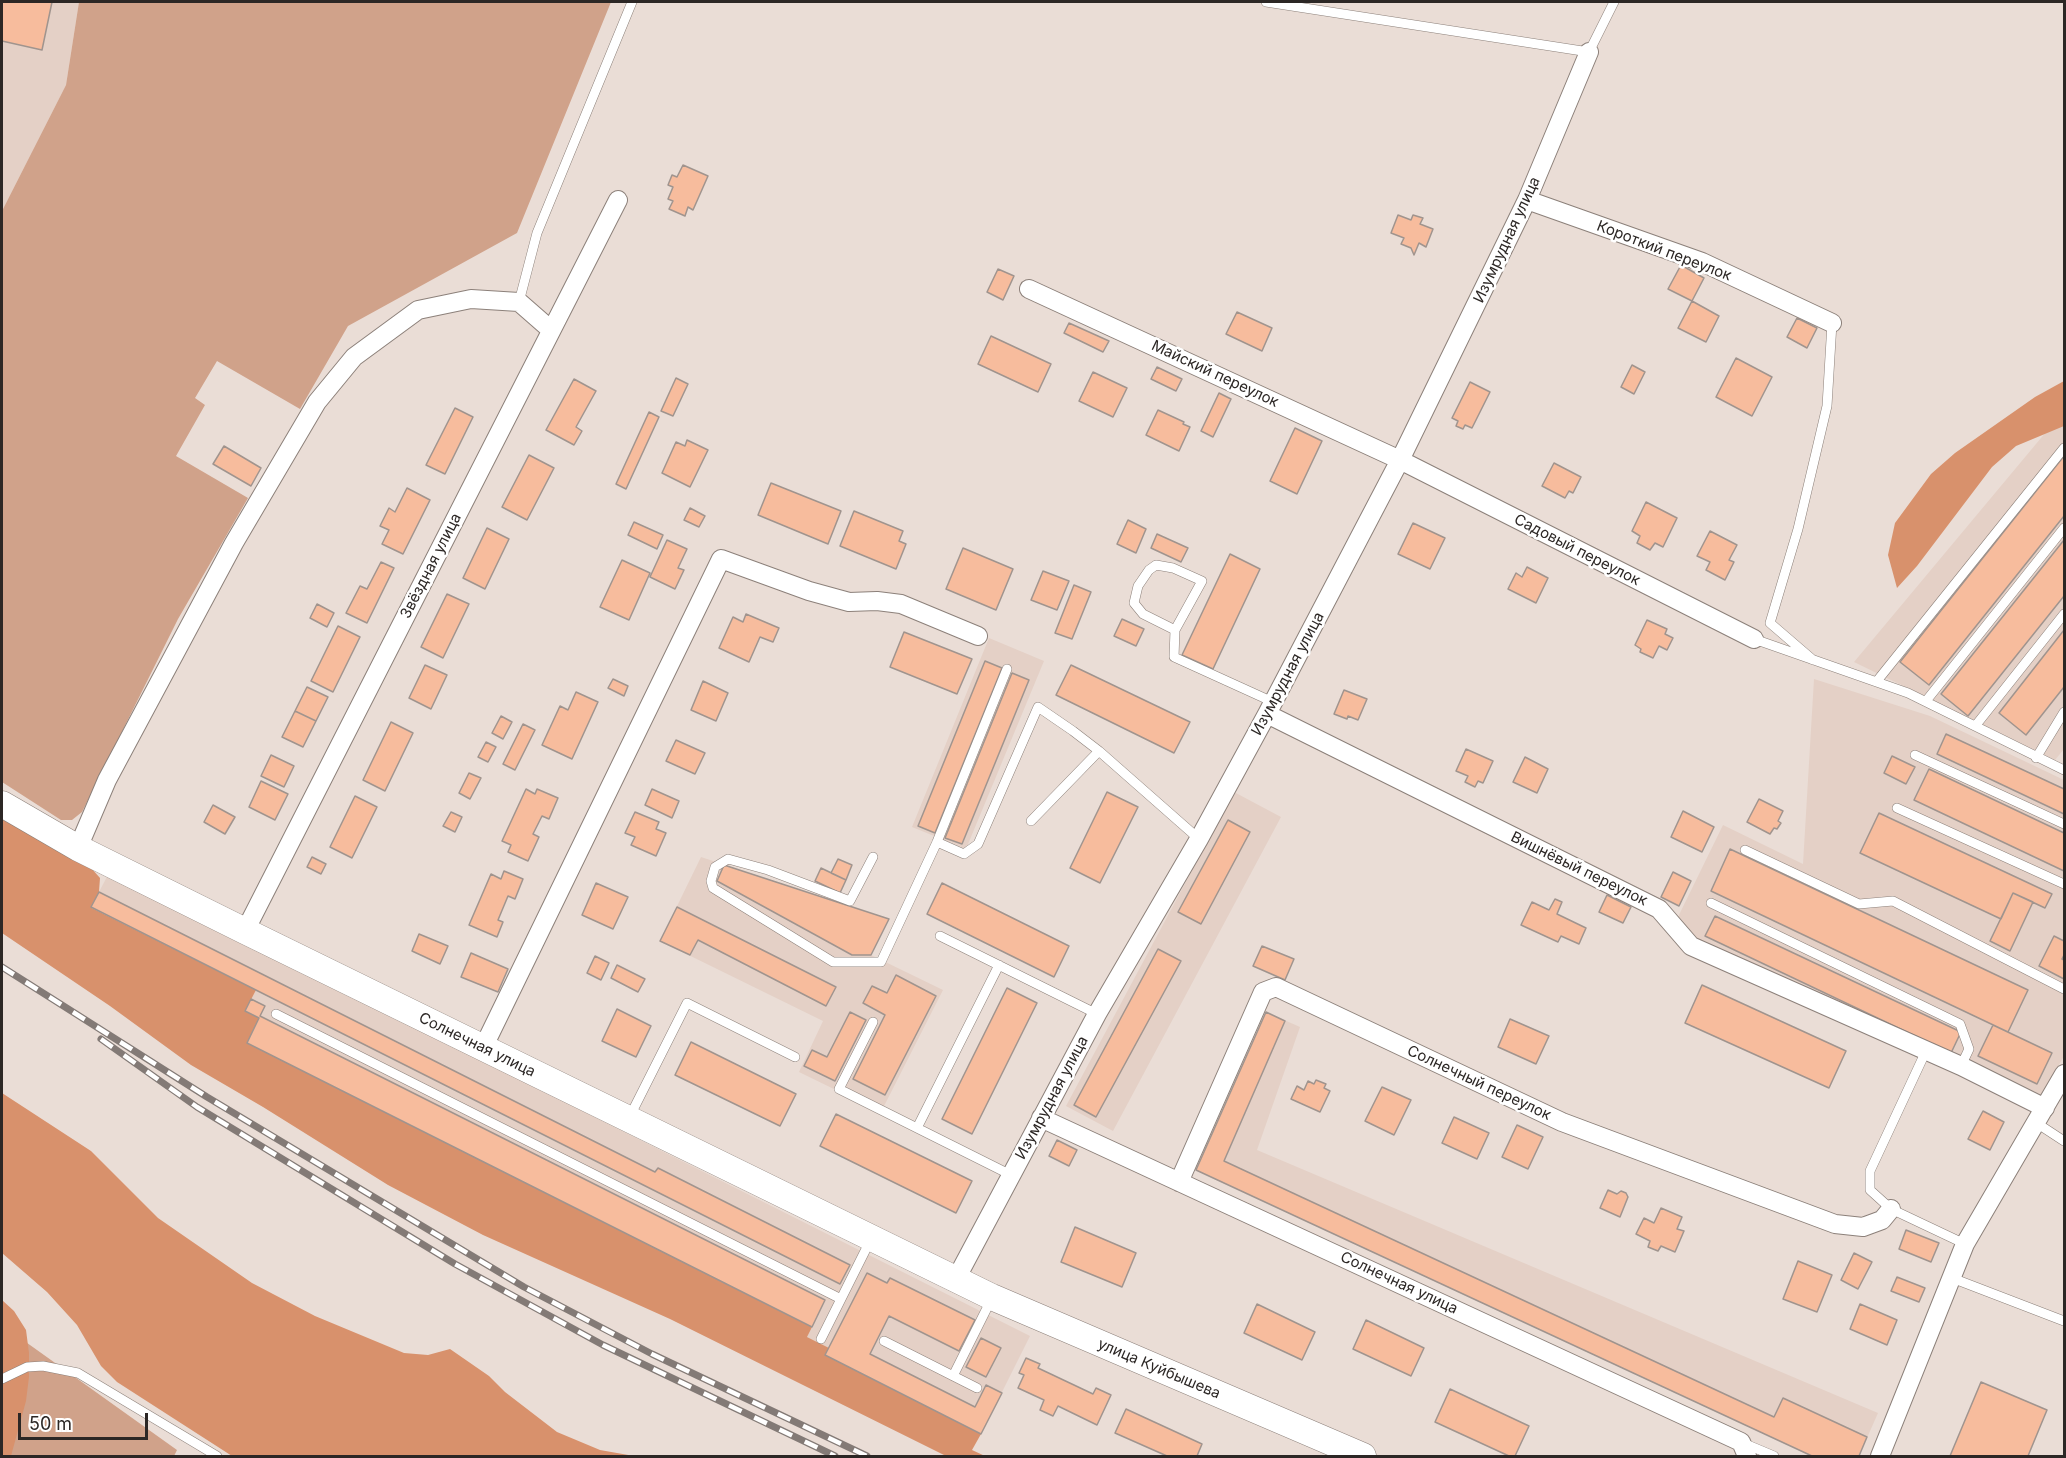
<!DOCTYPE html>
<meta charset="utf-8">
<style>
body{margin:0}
#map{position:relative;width:2066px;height:1458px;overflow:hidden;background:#eaddd6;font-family:Inter,sans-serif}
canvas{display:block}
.frame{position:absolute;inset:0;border:3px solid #2c2725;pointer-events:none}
.scale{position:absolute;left:18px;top:1413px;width:130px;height:27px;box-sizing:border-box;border:3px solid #2c2725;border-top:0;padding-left:8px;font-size:18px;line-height:21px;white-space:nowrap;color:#2c2725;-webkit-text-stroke:4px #fff;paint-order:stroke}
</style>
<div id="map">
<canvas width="2066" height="1458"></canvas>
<div class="frame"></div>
<div class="scale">50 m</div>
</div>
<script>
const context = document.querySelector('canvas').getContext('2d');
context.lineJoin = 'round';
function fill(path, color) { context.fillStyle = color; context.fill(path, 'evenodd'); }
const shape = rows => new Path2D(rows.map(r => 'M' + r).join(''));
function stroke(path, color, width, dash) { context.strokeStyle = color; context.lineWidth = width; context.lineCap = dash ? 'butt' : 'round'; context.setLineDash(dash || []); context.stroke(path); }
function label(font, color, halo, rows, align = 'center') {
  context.font = font + ' Inter,sans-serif'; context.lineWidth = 5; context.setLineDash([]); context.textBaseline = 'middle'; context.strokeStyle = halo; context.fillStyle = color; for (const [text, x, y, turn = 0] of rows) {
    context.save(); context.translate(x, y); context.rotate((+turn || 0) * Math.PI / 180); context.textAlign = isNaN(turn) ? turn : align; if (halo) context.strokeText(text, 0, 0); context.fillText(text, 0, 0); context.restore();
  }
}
fill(shape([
 [2,2,79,2,66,85,2,211],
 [2064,421,2064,749,2055,760,1854,662,2051,426],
 [989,638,1044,661,966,849,912,827],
 [1814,679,1930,716,2064,780,2064,1056,2042,1095,1696,938,1678,917,1723,825,1803,864],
 [1234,792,1281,817,1113,1131,1066,1106],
 [701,857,889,919,871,955,943,990,881,1112,799,1072,823,1021,660,941],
 [109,873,1030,1336,981,1434,825,1355,829,1348,807,1337,811,1327,247,1043,259,1019,245,1011,255,990,91,907],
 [1266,1012,1300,1027,1257,1150,1878,1413,1859,1456,1812,1456,1196,1170]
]), '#e4d0c6');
fill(shape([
 [79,2,611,2,517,233,348,326,300,409,217,361,195,398,205,405,176,456,248,498,178,619,82,812,72,820,61,820,2,782,2,211,66,85],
 [2,1325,177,1450,174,1456,2,1456]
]), '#d0a28a');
fill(shape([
 [2064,381,2064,426,2016,446,1992,467,1917,566,1897,588,1888,555,1895,523,1931,474,1955,453,2035,397],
 [2,819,92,869,100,878,99,892,92,908,256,990,245,1011,259,1018,247,1043,812,1327,807,1337,829,1348,826,1355,981,1434,972,1450,985,1456,946,1456,670,1319,483,1235,388,1185,263,1107,191,1065,110,1006,2,933],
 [2,1093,91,1151,158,1218,252,1283,315,1316,404,1353,428,1355,450,1349,489,1376,505,1392,557,1432,600,1450,634,1456,232,1456,117,1382,101,1366,77,1325,47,1292,2,1253],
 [2,1300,14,1311,26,1330,29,1353,29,1377,26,1401,11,1456,2,1456]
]), '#d8916c');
const building = shape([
 [2,2,52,2,42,50,2,41,2,2],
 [683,165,708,176,693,210,688,207,685,216,669,209,673,201,668,199,673,187,668,185,672,175,677,177,683,165],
 [1398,215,1411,220,1413,215,1423,218,1420,224,1433,229,1426,247,1419,243,1414,255,1411,248,1401,244,1404,238,1391,233,1398,215],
 [1681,265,1704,278,1692,301,1668,289,1681,265],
 [998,269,1014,276,1003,300,987,292,998,269],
 [1692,301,1719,316,1706,342,1678,328,1692,301],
 [1237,312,1272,328,1262,351,1226,334,1237,312],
 [1797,318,1817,328,1807,348,1787,337,1797,318],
 [1069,323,1109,341,1103,352,1064,333,1069,323],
 [991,336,1051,364,1038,392,978,364,991,336],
 [1736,358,1772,377,1752,416,1716,397,1736,358],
 [1632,365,1645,372,1634,394,1621,387,1632,365],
 [1157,367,1182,379,1176,391,1151,379,1157,367],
 [1093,372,1127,388,1113,417,1079,401,1093,372],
 [676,378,688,384,673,416,661,411,676,378],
 [574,379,596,391,576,427,582,431,574,445,546,430,574,379],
 [1470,382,1490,392,1472,428,1465,425,1463,429,1456,426,1458,421,1452,418,1470,382],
 [1219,393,1231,399,1213,437,1201,431,1219,393],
 [455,408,473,417,445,474,426,465,455,408],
 [1158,410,1184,422,1183,424,1190,427,1179,451,1146,435,1158,410],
 [649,412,659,417,626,489,616,484,649,412],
 [1295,428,1322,441,1297,494,1270,481,1295,428],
 [687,440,708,450,690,487,662,473,676,442,685,446,687,440],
 [224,446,261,468,251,486,213,464,224,446],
 [529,455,554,468,527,520,502,507,529,455],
 [2064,456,2064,516,1929,685,1900,662,2064,456],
 [1554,463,1581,477,1573,493,1569,491,1565,498,1542,486,1554,463],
 [771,483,841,511,828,544,758,515,771,483],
 [407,488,430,500,403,554,382,544,389,530,380,526,389,508,395,512,407,488],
 [1646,502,1677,518,1663,547,1655,543,1650,550,1637,543,1640,536,1632,531,1646,502],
 [690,508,705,516,699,527,684,520,690,508],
 [854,511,903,531,899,541,906,544,896,569,840,546,854,511],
 [1128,520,1146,529,1136,553,1117,544,1128,520],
 [634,522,663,535,657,549,628,535,634,522],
 [1413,523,1445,538,1430,569,1398,554,1413,523],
 [487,528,509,539,485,589,463,578,487,528],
 [1710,531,1737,545,1729,560,1734,562,1725,580,1706,570,1710,562,1697,556,1710,531],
 [1157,534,1188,548,1181,562,1151,548,1157,534],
 [667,540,687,549,678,568,684,570,675,589,650,577,667,540],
 [2064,540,2064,596,1968,716,1941,694,2064,540],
 [963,548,1013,569,996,610,946,589,963,548],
 [1230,554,1260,569,1213,669,1182,655,1230,554],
 [622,560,650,573,629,620,600,607,622,560],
 [381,562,394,568,367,623,346,613,360,586,367,589,381,562],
 [1527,567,1548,578,1536,603,1508,589,1516,573,1522,577,1527,567],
 [1043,571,1069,581,1057,610,1031,600,1043,571],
 [1074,585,1091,592,1072,639,1055,633,1074,585],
 [447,594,469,604,443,658,421,647,447,594],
 [317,604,334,613,327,627,310,618,317,604],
 [746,614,779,628,773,642,760,637,749,662,719,648,733,617,743,622,746,614],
 [1122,619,1144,629,1136,646,1114,636,1122,619],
 [1647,620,1667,629,1665,634,1673,638,1667,650,1659,646,1653,658,1640,652,1641,649,1635,645,1647,620],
 [338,626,360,637,333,692,311,681,338,626],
 [2064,630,2064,687,2026,735,1999,713,2064,630],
 [904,632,972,659,957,694,890,667,904,632],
 [985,661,1002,668,935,833,918,826,985,661],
 [425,665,447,675,431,709,409,698,425,665],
 [1071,665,1190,722,1174,753,1056,695,1071,665],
 [1012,673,1029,680,962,844,945,838,1012,673],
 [613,679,628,686,624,696,608,688,613,679],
 [703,681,728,693,716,721,691,710,703,681],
 [307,687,328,697,316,721,295,711,307,687],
 [1344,690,1367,699,1358,720,1348,716,1347,719,1334,714,1344,690],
 [576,692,598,702,572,759,542,745,560,706,568,710,576,692],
 [295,711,316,721,303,747,282,737,295,711],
 [501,716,512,722,503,739,492,733,501,716],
 [391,722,413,733,385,791,363,780,391,722],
 [523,724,535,730,515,770,503,764,523,724],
 [1946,734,2064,789,2064,814,1937,754,1946,734],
 [676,740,705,753,695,774,666,761,676,740],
 [486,742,496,747,488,762,478,757,486,742],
 [1466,749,1493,761,1483,783,1478,781,1475,787,1465,782,1468,776,1456,771,1466,749],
 [271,755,294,766,284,787,261,776,271,755],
 [1892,756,1915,767,1906,784,1884,773,1892,756],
 [1525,757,1548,769,1537,793,1513,782,1525,757],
 [1929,769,2064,833,2064,871,1914,800,1929,769],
 [469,773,481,778,470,799,459,793,469,773],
 [261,781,288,794,275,820,249,807,261,781],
 [526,789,535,794,537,789,558,798,549,819,542,816,533,834,539,837,528,861,508,852,511,845,502,841,526,789],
 [652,789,679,801,672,818,645,805,652,789],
 [1107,792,1138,807,1100,883,1070,868,1107,792],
 [355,796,377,807,352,858,330,847,355,796],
 [1759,799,1783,811,1778,821,1781,823,1777,829,1774,828,1770,834,1747,822,1759,799],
 [213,805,235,817,225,834,204,822,213,805],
 [1683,811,1714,827,1702,852,1671,837,1683,811],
 [451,812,462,817,455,832,443,826,451,812],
 [635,812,659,822,656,829,666,833,656,856,631,845,635,837,625,833,635,812],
 [1879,813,2052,894,2045,908,2013,893,2001,919,1860,853,1879,813],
 [1228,820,1250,832,1201,924,1178,912,1228,820],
 [1730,849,2028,990,2008,1032,1711,891,1730,849],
 [312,857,326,864,321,874,307,867,312,857],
 [838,859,852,865,846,880,831,873,838,859],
 [724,865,889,919,871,955,852,955,717,881,724,865],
 [821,868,846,880,840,893,815,881,821,868],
 [504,871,523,879,515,899,508,896,498,920,503,922,497,937,469,925,491,874,501,879,504,871],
 [1673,872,1691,881,1679,906,1661,897,1673,872],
 [596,883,628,897,613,929,582,915,596,883],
 [942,883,1069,946,1054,977,927,914,942,883],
 [99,892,655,1172,658,1168,850,1265,840,1284,91,907,99,892],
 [2013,893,2033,902,2010,951,1990,941,2013,893],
 [1607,895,1631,907,1623,923,1599,912,1607,895],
 [1555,899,1562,902,1557,914,1586,928,1579,944,1561,936,1558,942,1521,925,1532,902,1549,910,1555,899],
 [677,907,836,987,826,1006,698,940,690,955,660,941,677,907],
 [1715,916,1961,1032,1951,1053,1705,936,1715,916],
 [419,934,448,946,440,964,412,951,419,934],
 [2054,936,2064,941,2064,955,2062,959,2064,960,2064,979,2039,966,2054,936],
 [1262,946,1294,959,1285,980,1253,966,1262,946],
 [1158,949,1181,961,1096,1117,1074,1105,1158,949],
 [471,953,508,969,498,992,461,977,471,953],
 [595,956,609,963,601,980,587,973,595,956],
 [617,965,645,979,638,992,611,978,617,965],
 [896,975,936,996,885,1095,853,1079,885,1015,863,1003,872,986,887,993,896,975],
 [1702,985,1846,1051,1829,1088,1685,1023,1702,985],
 [1007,988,1037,1003,972,1134,942,1119,1007,988],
 [251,999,265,1006,260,1016,825,1300,812,1327,247,1043,259,1018,245,1011,251,999],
 [617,1009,651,1026,636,1057,602,1041,617,1009],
 [850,1012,866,1020,835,1081,804,1066,812,1050,827,1057,850,1012],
 [1266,1012,1285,1021,1224,1161,1774,1417,1783,1398,1867,1437,1859,1456,1812,1456,1196,1170,1266,1012],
 [1510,1019,1549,1036,1536,1064,1498,1047,1510,1019],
 [1993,1025,2052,1053,2037,1084,1978,1056,1993,1025],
 [691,1042,796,1094,780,1126,675,1075,691,1042],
 [1316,1080,1326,1084,1324,1088,1330,1091,1320,1112,1291,1099,1297,1086,1304,1090,1308,1081,1314,1084,1316,1080],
 [1382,1087,1411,1100,1394,1135,1365,1121,1382,1087],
 [1983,1111,2004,1122,1990,1150,1968,1139,1983,1111],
 [836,1114,972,1181,956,1213,820,1146,836,1114],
 [1454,1117,1489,1133,1477,1159,1442,1143,1454,1117],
 [1517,1125,1543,1137,1528,1169,1502,1157,1517,1125],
 [1057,1140,1077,1150,1069,1166,1049,1156,1057,1140],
 [1608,1190,1617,1194,1621,1191,1626,1193,1628,1197,1620,1217,1600,1208,1608,1190],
 [1661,1208,1682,1217,1677,1229,1684,1231,1675,1252,1661,1246,1658,1251,1648,1247,1650,1241,1636,1234,1644,1218,1654,1223,1661,1208],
 [1075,1227,1136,1253,1122,1287,1061,1262,1075,1227],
 [1906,1230,1939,1243,1931,1262,1899,1249,1906,1230],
 [1854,1253,1872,1262,1858,1289,1841,1280,1854,1253],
 [1798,1261,1832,1275,1817,1312,1783,1299,1798,1261],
 [867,1273,887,1283,890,1278,975,1320,959,1351,889,1316,870,1354,975,1407,986,1385,1002,1393,981,1434,825,1355,867,1273],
 [1897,1277,1925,1288,1919,1302,1891,1291,1897,1277],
 [1257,1304,1315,1332,1302,1360,1244,1333,1257,1304],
 [1860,1304,1897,1320,1887,1345,1850,1329,1860,1304],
 [1366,1320,1424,1348,1411,1376,1353,1349,1366,1320],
 [981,1338,1001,1348,986,1377,966,1367,981,1338],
 [1026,1358,1040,1364,1038,1368,1093,1394,1096,1388,1111,1395,1097,1425,1058,1406,1053,1416,1040,1410,1044,1400,1018,1388,1024,1375,1019,1373,1026,1358],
 [1981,1382,2047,1410,2028,1456,1950,1456,1981,1382],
 [1450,1389,1529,1426,1515,1456,1509,1456,1435,1422,1450,1389],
 [1126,1409,1202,1444,1197,1456,1167,1456,1115,1433,1126,1409]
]);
fill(building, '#f7bc9d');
stroke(building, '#a0948e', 1.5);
const lane = shape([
 [1266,2,1589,52,1614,2],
 [519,302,537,233,632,2],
 [1175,630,1143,614,1134,603,1138,586,1149,570,1156,565,1173,568,1202,581,1175,630,1174,657,1273,702],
 [1754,639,1908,693,2064,770],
 [1813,660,1770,623,1798,529,1827,406,1832,323],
 [1877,681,2064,448],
 [1926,701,2064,528],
 [1976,725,2064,614],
 [1915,755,2064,824],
 [2036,758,2064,712],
 [1897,808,2064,884],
 [1031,821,1099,751],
 [937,842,964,854,978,844,1038,707,1073,731,1099,751,1199,839],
 [1745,850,1859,904,1893,901,2064,989],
 [873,857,850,901,768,870,728,859,715,867,711,881,713,888,833,962,881,962,937,842,1007,669],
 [1711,903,1960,1024,1969,1049,1961,1066],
 [940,936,1097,1014],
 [999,965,917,1128,1011,1175],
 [276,1014,841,1299],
 [873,1022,839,1089,917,1128],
 [1926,1051,1870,1171,1870,1190,1891,1209,1965,1244],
 [629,1118,687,1003,795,1057],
 [2035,1122,2064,1141],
 [1952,1278,2064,1321],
 [821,1339,871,1239],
 [884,1341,977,1388],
 [953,1376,991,1300],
 [2,1379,27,1367,43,1366,78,1373,217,1456],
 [1743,1443,1774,1456]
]);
const street = shape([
 [1527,200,1702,262,1832,323],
 [1029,289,1400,460,1754,639],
 [1267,714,1659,909,1691,946,1961,1066,2045,1108],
 [78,848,107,780,234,543,317,402,354,357,418,310,471,299,519,302,551,330],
 [245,931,618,200],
 [483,1048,721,559,809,591,849,602,877,601,901,604,978,636],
 [1041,1118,1741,1442,1747,1456],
 [1179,1182,1263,992,1276,987,1562,1122,1835,1224,1863,1227,1882,1220,1891,1209],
 [956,1279,1097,1014,1199,839,1267,714,1400,460,1527,200,1589,52],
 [1880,1456,1965,1244,2064,1074]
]);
const secondary = shape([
 [2,804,78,848,245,931,992,1297,1363,1456]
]);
stroke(lane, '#8c807a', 10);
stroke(street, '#8c807a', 20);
stroke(secondary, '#8c807a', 27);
stroke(lane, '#fff', 9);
stroke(street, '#fff', 18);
stroke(secondary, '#fff', 26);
const rail = shape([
 [2,967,207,1097,524,1287,652,1354,867,1456],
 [101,1039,197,1107,455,1264,603,1345,835,1456]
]);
stroke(rail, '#837a76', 7);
stroke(rail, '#fff', 4.5, [14]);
label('15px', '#2c2725', '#fff', [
 ["Изумрудная улица",1507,240,-65],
 ["Короткий переулок",1664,251,21],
 ["Майский переулок",1215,374,25],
 ["Садовый переулок",1577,550,27],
 ["Звёздная улица",431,566,-63],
 ["Изумрудная улица",1288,674,-62],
 ["Вишнёвый переулок",1579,869,26],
 ["Солнечная улица",477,1045,26],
 ["Солнечный переулок",1479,1083,25],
 ["Изумрудная улица",1052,1098,-62],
 ["Солнечная улица",1399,1283,25],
 ["улица Куйбышева",1159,1369,23]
]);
</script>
